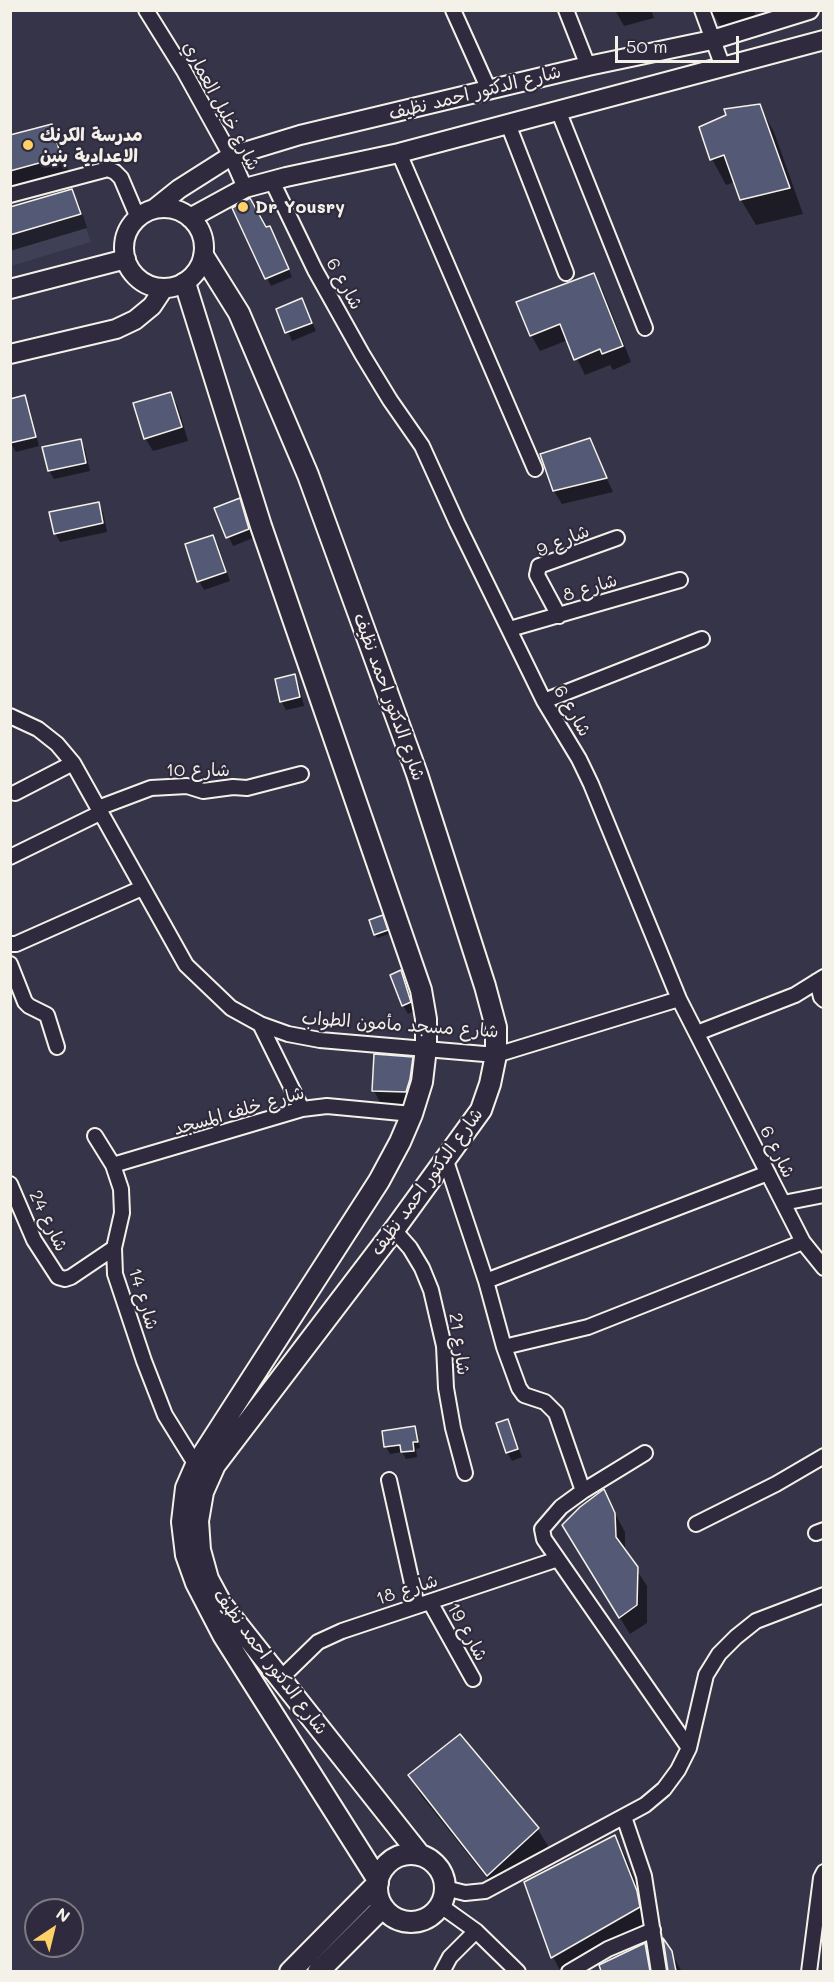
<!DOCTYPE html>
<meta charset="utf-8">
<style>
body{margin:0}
#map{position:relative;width:834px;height:1982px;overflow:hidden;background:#363448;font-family:Mali,sans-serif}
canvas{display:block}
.frame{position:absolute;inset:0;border:12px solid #f4f1e8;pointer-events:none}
.north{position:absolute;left:24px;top:1898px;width:60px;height:60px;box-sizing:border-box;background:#2f2a3d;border:2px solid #7e7a81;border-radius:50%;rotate:35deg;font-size:16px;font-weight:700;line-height:24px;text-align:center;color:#f4f1e8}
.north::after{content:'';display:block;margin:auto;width:21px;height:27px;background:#ffd166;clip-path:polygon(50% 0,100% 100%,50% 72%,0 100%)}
.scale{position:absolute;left:615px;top:36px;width:124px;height:27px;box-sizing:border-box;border:3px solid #f4f1e8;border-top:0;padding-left:8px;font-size:18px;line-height:21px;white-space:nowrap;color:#f4f1e8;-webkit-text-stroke:4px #2f2a3d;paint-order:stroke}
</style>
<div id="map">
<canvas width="834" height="1982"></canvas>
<div class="frame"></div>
<div class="north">N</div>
<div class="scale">50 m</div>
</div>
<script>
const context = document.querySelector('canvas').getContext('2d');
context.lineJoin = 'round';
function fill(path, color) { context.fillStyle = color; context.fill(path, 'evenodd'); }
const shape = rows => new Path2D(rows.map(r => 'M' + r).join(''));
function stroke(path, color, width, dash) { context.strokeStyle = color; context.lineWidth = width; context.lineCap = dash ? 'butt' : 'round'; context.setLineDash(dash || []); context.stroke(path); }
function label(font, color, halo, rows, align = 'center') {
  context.font = font + ' Mali,"Playpen Sans Arabic",sans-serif'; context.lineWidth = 4.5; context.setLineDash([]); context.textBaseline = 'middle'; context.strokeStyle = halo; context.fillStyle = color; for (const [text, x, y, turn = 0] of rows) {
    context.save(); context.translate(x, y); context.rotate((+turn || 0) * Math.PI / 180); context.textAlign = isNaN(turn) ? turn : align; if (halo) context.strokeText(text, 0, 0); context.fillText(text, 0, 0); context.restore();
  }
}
fill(shape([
 [72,189,91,242,11,266,11,207]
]), '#3f3f56');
fill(shape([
 [615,10,651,10,654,18,624,26],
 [708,10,754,10,757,21,723,30,715,16,711,14],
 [759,106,774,132,803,214,756,225,741,200,735,182,726,185,712,159],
 [51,126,59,139,68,170,10,186,10,137],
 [71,191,79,204,87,228,10,251,10,208],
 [234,209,273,235,292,277,271,286],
 [593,275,603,291,631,362,613,370,610,365,585,375,568,340,540,351,531,335],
 [302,300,316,331,292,341,278,309],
 [171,393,178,407,188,441,153,451,145,438],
 [24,397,29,406,39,446,16,452,10,442],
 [589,440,613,492,562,504,554,491,542,454],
 [80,441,85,449,90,471,54,479,49,471],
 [239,500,244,508,253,538,233,546,216,509],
 [98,503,103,512,107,532,60,542,55,533],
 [213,537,218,545,230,581,204,590,199,581],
 [294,676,299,685,304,706,286,710,281,701],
 [371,921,384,921,389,934,377,938],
 [401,972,406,980,415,1011,408,1014,403,1005],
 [375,1055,412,1058,420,1072,414,1105,381,1104,374,1091],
 [507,1421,522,1457,512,1461,507,1452],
 [415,1428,418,1434,420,1448,416,1449,417,1457,406,1459,402,1452,390,1454,386,1447,384,1432],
 [603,1492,625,1532,625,1552,647,1586,647,1623,630,1634,574,1543],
 [410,1776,537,1828,548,1846,498,1892,420,1794],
 [615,1837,625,1855,647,1911,652,1943,645,1945,655,1962,656,1972,603,1972,601,1965,638,1948,631,1936,568,1972,561,1972,553,1957,526,1882],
 [665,1944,671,1952,682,1972,669,1972]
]), '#0007');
const building = shape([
 [760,104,790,188,740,200,724,155,710,160,699,127,726,115,724,109,760,104],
 [52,124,61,157,10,171,10,135,52,124],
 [72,189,81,214,10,235,10,207,72,189],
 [250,198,266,227,270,226,289,269,265,279,232,208,250,198],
 [594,273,623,346,602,354,600,349,574,360,560,324,530,336,516,302,594,273],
 [302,298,312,323,285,333,276,309,302,298],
 [171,392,182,427,144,439,133,403,171,392],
 [25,395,36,437,10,443,10,399,25,395],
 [590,438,607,478,553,491,540,454,590,438],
 [81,439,86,463,48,471,42,447,81,439],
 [240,498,249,529,226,538,214,508,240,498],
 [99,502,103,523,54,534,49,512,99,502],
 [213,535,226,572,197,582,185,544,213,535],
 [295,674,300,697,280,702,275,679,295,674],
 [383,915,388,930,374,935,369,920,383,915],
 [401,970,411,1002,402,1006,390,975,401,970],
 [374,1054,413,1057,410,1079,406,1092,372,1091,374,1054],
 [508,1419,518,1449,506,1453,496,1423,508,1419],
 [415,1426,418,1442,413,1442,414,1451,401,1452,400,1445,384,1447,382,1431,415,1426],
 [604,1489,615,1513,616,1537,638,1567,637,1605,619,1618,562,1525,580,1507,604,1489],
 [460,1734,539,1828,487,1876,408,1775,460,1734],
 [615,1835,637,1891,640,1907,551,1958,524,1882,615,1835],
 [663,1938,672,1951,676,1971,668,1971,663,1938],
 [645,1943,650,1971,601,1971,599,1965,645,1943]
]);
fill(building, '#545a76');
stroke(building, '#f4f1e8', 1.5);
const minor = shape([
 [146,10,184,71,231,156,245,188],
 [453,10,489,90],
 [566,10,588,66],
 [702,10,723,67],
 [558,110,645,328],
 [508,124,566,273],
 [399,153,535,469],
 [272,181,315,270,362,354,390,400,422,446,457,523,544,701,579,759,591,784,679,999,803,1242,824,1268],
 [10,195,108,169,115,172,121,178,138,218],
 [559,616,537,575,539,566,617,538],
 [510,629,680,580],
 [544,701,702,639],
 [10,716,38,729,57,744,73,763,186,965,231,1008,260,1024,288,1034,320,1040,496,1055,679,999],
 [15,793,73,763],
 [98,808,151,788,187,786,203,791,233,787,247,788,301,774],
 [10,857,100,813],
 [10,944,16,944,142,888],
 [10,964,25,1002,29,1006,47,1015,57,1047],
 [817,981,821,997,824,1000],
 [260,1024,302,1109],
 [697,1033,795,995,824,977],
 [95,1136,113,1165,121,1189,122,1213,114,1248,115,1274,144,1361,165,1415,196,1465],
 [446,1161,486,1281,504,1347,519,1388,524,1395,545,1402,556,1413,583,1491],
 [113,1165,302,1109,327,1106,412,1114],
 [10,1184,34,1240,58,1277,65,1279,71,1277,114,1248],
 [783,1203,824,1195],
 [394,1230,410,1248,422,1268,431,1290,444,1346,446,1388,453,1428,465,1473],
 [486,1281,768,1173],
 [504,1347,588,1327,803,1242],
 [645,1453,583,1491,561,1507,542,1529,544,1539,689,1748],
 [389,1480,417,1606],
 [696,1524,776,1484,824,1456],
 [816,1533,824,1530],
 [430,1602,473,1679],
 [281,1678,318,1642,342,1631,558,1559],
 [624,1817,644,1876,659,1972],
 [445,1888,465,1893,485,1891,645,1805,664,1789,678,1770,689,1748,706,1675,719,1654,736,1637,756,1621,824,1595],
 [441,1906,476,1931,518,1972],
 [442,1972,450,1957,476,1931],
 [569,1972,608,1949,653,1930],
 [809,1972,821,1878,824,1872]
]);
const tertiary = shape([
 '124 248a40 40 0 1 1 80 0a40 40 0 1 1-80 0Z',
 [154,209,179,189,231,156,300,135,588,66,712,40,809,10],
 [190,218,245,188,286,177,399,153,824,40],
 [10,289,126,259],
 [10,354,116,329,135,320,152,306,164,288]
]);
const secondary = shape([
 [204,257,239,313,308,475,417,774,485,986,496,1027,496,1055,490,1084,481,1110,394,1230,215,1465,203,1492,198,1521,200,1550,208,1579,222,1605,420,1855],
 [185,283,261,526,421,990,426,1019,426,1048,422,1082,412,1114,400,1142,379,1181,196,1465,186,1488,182,1522,186,1555,196,1583,223,1635,378,1880],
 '377 1888a34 34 0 1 1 68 0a34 34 0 1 1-68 0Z',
 [290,1972,378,1883],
 [318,1972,383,1907]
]);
stroke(minor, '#f4f1e8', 18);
stroke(tertiary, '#f4f1e8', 22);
stroke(secondary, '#f4f1e8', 24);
stroke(minor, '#2f2a3d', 14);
stroke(tertiary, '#2f2a3d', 18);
stroke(secondary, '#2f2a3d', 20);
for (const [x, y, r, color] of [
 [28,145,6,"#ffd166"],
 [243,207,6,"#ffd166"]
]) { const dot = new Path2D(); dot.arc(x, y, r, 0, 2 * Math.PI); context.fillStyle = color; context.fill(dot); stroke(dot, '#2f2a3d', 2); }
label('18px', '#f4f1e8', '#2f2a3d', [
 ["شارع الدكتور احمد نظيف",475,93,-14],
 ["شارع خليل العماري",221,106,62],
 ["شارع 6",344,284,61],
 ["شارع 9",563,541,-23],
 ["شارع 8",590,588,-17],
 ["شارع الدكتور احمد نظيف",389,697,70],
 ["شارع 6",572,711,60],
 ["شارع 10",198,770],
 ["شارع مسجد مأمون الطواب",400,1025,4],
 ["شارع خلف المسجد",239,1111,-16],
 ["شارع 6",777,1152,63],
 ["شارع الدكتور احمد نظيف",427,1182,-54],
 ["شارع 24",48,1221,64],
 ["شارع 14",143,1299,73],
 ["شارع 21",459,1344,82],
 ["شارع 18",407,1590,-18],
 ["شارع 19",467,1632,61],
 ["شارع الدكتور احمد نظيف",270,1662,53]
]);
label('bold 18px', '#f4f1e8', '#2f2a3d', [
 ["مدرسة الكرنك",40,135],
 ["الاعدادية بنين",40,156],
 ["Dr Yousry",255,207]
], 'left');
</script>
